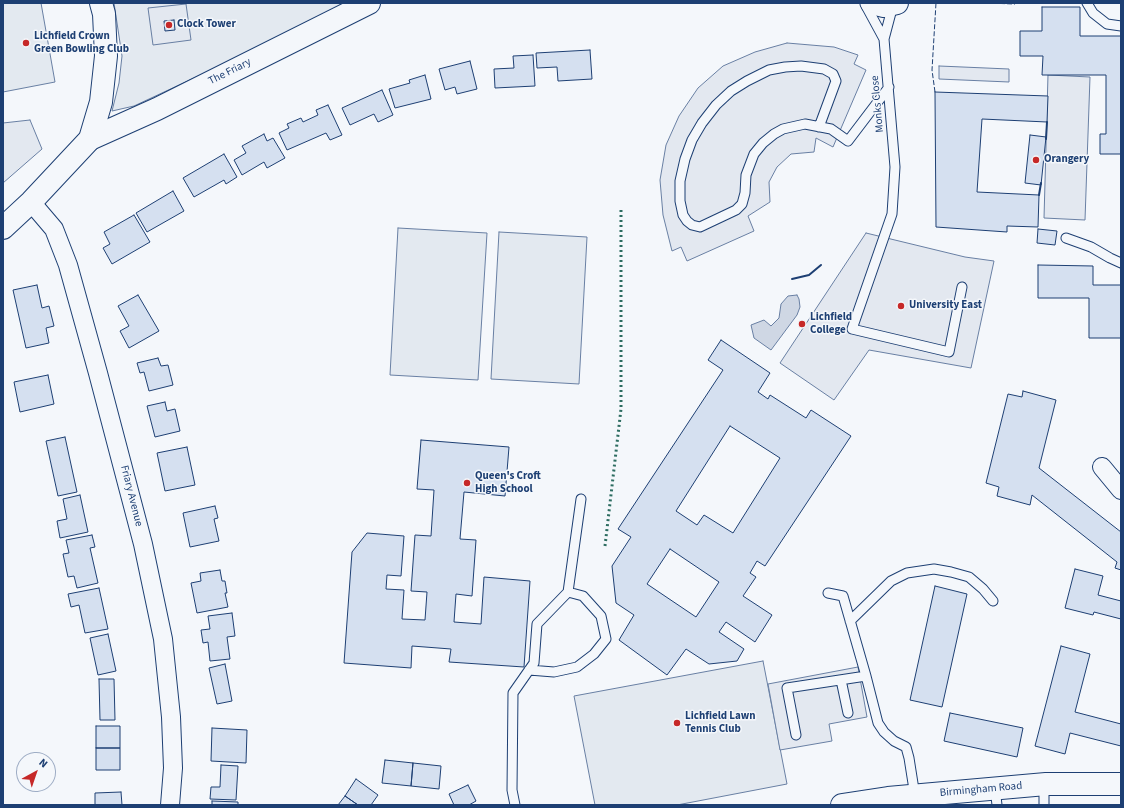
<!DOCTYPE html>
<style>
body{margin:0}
#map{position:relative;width:1124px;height:808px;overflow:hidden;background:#f4f7fb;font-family:"Source Sans 3",sans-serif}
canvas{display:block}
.frame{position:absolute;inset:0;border:4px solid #1d3f73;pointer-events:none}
.north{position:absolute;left:16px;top:752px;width:40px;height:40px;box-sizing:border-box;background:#f4f7fb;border:1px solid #9eadc5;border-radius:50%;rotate:40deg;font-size:11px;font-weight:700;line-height:16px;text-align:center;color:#1d3f73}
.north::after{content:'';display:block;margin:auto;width:14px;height:18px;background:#c62828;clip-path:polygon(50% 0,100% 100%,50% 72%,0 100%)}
</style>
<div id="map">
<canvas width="1124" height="808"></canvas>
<div class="frame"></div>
<div class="north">N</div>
</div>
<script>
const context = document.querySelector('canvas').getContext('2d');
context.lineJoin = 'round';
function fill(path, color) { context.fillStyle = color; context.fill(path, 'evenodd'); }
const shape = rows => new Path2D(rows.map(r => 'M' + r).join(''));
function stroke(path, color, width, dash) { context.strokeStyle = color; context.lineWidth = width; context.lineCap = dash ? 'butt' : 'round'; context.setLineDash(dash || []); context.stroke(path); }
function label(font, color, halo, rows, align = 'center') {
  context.font = font + ' "Source Sans 3",sans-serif'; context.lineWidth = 3; context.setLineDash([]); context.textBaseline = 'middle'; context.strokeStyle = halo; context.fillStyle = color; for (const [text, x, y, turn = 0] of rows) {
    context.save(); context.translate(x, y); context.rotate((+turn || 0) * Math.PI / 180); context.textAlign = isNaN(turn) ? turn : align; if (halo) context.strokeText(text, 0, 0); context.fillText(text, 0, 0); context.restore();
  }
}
const green = shape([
 [3,3,41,3,55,82,3,92,3,3],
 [114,3,340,3,341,11,280,38,134,106,112,111,119,83,122,56,114,3],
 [398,228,487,233,478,380,390,375,398,228],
 [499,232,587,237,579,384,491,379,499,232],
 [763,661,787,784,677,805,595,805,574,696,763,661]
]);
fill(green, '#e3e9f0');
stroke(green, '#687fa3', 1);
const parking = shape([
 [186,4,191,40,153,45,148,8,186,4],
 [787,43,834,47,858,55,854,64,866,70,833,147,816,138,814,152,791,154,777,167,769,182,770,202,748,216,754,231,687,261,681,247,672,251,663,215,660,180,666,145,679,116,698,88,723,66,755,52,787,43],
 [939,66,1009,69,1009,82,939,79,939,66],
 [1048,75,1090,77,1085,220,1044,218,1048,75],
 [30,120,42,149,3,183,3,123,30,120],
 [866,233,965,257,994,261,971,368,869,350,834,400,780,363,866,233],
 [858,667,867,717,829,724,832,741,780,750,768,684,858,667]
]);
fill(parking, '#e3e8f0');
stroke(parking, '#687fa3', 1);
const water = shape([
 [797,295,799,299,800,307,797,315,771,350,754,338,751,325,764,320,771,326,779,318,781,304,788,296,797,295]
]);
fill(water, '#cfd7e4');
stroke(water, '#687fa3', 1);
const building = shape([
 [1042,7,1080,7,1080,36,1121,36,1121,154,1100,154,1100,134,1106,134,1106,75,1042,75,1043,56,1020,56,1020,31,1042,31,1042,7],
 [174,20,175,30,165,31,164,21,174,20],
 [590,50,592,79,558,81,557,67,537,68,536,53,590,50],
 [533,55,535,86,495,88,494,69,514,68,513,56,533,55],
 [470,61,477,89,457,94,455,87,445,90,439,69,470,61],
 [425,75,431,99,395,108,389,89,410,83,409,80,425,75],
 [382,90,393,115,378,122,374,114,350,125,342,108,382,90],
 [935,92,1048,96,1047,122,982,119,977,192,1039,195,1038,227,1007,226,1007,232,936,227,935,92],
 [328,105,342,135,330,140,326,133,287,150,279,133,289,128,287,124,301,118,303,122,318,115,316,110,328,105],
 [264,134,267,141,273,138,285,158,267,168,264,162,242,175,234,160,246,153,242,146,264,134],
 [1030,135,1046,137,1041,185,1025,183,1030,135],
 [224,154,237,177,226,184,224,180,194,197,183,178,224,154],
 [173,191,184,211,147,232,136,213,173,191],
 [134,215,150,242,112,264,103,248,110,244,104,232,134,215],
 [1038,229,1057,231,1055,245,1037,243,1038,229],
 [1038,265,1093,266,1093,285,1121,285,1121,338,1089,338,1089,298,1038,298,1038,265],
 [37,285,42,308,49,306,54,326,46,328,49,343,26,348,13,290,37,285],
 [138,295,159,331,129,348,120,331,129,326,118,306,138,295],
 [721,340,770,373,758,392,768,399,770,395,806,418,811,410,851,436,765,566,757,561,750,573,756,577,743,596,772,615,755,642,726,622,719,632,744,649,737,661,709,664,686,649,667,675,619,640,634,615,616,603,612,566,631,537,618,529,723,370,708,360,721,340],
 [730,426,780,458,733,533,704,515,697,525,676,511,730,426],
 [670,549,719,582,696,617,647,584,670,549],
 [158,358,161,366,168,365,173,385,149,391,144,372,140,373,137,363,158,358],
 [48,375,54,404,20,412,14,382,48,375],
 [1023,391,1056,400,1039,468,1121,532,1121,570,1115,568,1117,562,1032,495,1030,505,997,496,999,487,986,483,1008,394,1022,397,1023,391],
 [165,402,167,411,175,409,180,431,155,437,147,406,165,402],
 [65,437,77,492,58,496,46,441,65,437],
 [421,440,509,447,505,496,464,492,460,539,476,540,472,596,456,594,454,622,481,624,484,577,530,581,524,667,449,662,451,649,412,646,411,668,344,663,352,552,367,533,404,536,401,576,387,575,386,589,404,590,402,619,425,620,427,592,411,591,415,535,431,536,434,490,417,489,421,440],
 [187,447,195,485,165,491,157,453,187,447],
 [80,495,88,532,60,538,57,521,67,519,63,499,80,495],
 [215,506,218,518,214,519,219,541,190,547,183,513,215,506],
 [92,535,95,547,90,548,98,583,77,588,74,576,68,577,63,554,69,553,66,540,92,535],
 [1075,569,1103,576,1098,595,1121,601,1121,619,1094,612,1093,615,1065,608,1075,569],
 [220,570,222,581,225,581,227,593,225,593,228,607,197,613,191,583,201,581,200,573,220,570],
 [935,586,967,594,942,707,910,700,935,586],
 [99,588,108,629,85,633,79,605,71,607,68,594,99,588],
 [232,613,235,636,227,637,230,659,210,661,208,642,203,643,201,630,210,629,208,616,232,613],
 [108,634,116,671,98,675,90,638,108,634],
 [1061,646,1090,654,1075,712,1121,724,1121,746,1070,733,1065,754,1035,746,1061,646],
 [225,664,232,701,217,704,209,668,225,664],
 [99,679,114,679,115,720,100,720,99,679],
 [950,713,1023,728,1017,757,944,741,950,713],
 [96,726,120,726,120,748,96,748,96,726],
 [212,728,247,730,246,763,211,761,212,728],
 [96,748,120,748,120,770,96,770,96,748],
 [385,760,413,763,411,786,382,783,385,760],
 [413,763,441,766,439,789,411,786,413,763],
 [221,765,238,766,236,800,210,799,211,787,220,787,221,765],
 [356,779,378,795,371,805,358,805,345,796,356,779],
 [468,785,476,801,469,805,454,805,449,794,468,785],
 [121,792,122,805,84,805,95,805,95,793,121,792],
 [345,796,358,805,338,805,345,796],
 [212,801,238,802,238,805,212,805,212,801]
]);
fill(building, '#d5e0f0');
stroke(building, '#1d3f73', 1);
const lane = shape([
 [1087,3,1093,13,1107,24,1121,26],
 [865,4,884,39],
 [893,5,884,39,895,167,892,214,852,329,949,352,962,287],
 [819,127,836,81,833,74,824,69,801,66,785,67,769,70,747,81,731,91,716,105,702,123,692,140,685,159,680,181,680,201,683,215,687,221,692,225,700,227,736,210,742,204,745,193,746,175,754,154,763,143,774,134,783,129,805,124,831,129,848,141,889,87],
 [1066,238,1091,247,1110,258,1121,263],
 [828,593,843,596,866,676],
 [850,621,891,581,907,573,934,569,951,572,969,577,983,589,993,601],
 [529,670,554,672,577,667,594,654,606,639,601,616,583,596,568,592],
 [841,680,848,713],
 [796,735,787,688,866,676,878,723,884,732,894,741,906,747,909,758,915,796],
 [1044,784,1044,805],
 [995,788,997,805],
 [515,805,512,790,513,693,534,663,537,624,568,592,581,499]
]);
const street = shape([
 [31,202,54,229,68,265,98,373,143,544,163,639,171,717,173,768,170,805],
 [1102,467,1121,490]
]);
const secondary = shape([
 [872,3,884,6,897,3],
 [90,139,157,109,369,3],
 [842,805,888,798,1046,784,1121,784]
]);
const highway = shape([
 [3,228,31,202,90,139,101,102,106,56,104,14,101,3]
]);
stroke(lane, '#1d3f73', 11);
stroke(street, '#1d3f73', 20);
stroke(secondary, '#1d3f73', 24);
stroke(highway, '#1d3f73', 24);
stroke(lane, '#f4f7fb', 9);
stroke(street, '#f4f7fb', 18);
stroke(secondary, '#f4f7fb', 22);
stroke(highway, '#f4f7fb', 22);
stroke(shape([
 [605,546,621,409,621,208]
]), '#2c6c60', 3, [2, 3]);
stroke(shape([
 [986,3,1015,4],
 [935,92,932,70,936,3]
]), '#1d3f73', 1, [5, 2]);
stroke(shape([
 [1046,139,1047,122],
 [1039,195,1041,183],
 [792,279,809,275,821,265]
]), '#1d3f73', 2);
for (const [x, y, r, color] of [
 [169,25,4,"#c62828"],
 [26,43,4,"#c62828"],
 [1036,160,4,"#c62828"],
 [901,306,4,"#c62828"],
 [802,324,4,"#c62828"],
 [467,483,4,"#c62828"],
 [677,723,4,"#c62828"]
]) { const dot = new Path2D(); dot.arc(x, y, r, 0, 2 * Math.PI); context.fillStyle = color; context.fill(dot); stroke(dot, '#f4f7fb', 1.5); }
label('bold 11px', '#1d3f73', '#f4f7fb', [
 ["Clock Tower",177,25],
 ["Lichfield Crown",34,37],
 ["Green Bowling Club",34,50],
 ["Orangery",1044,160],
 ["University East",909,306],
 ["Lichfield",810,318],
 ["College",810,331],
 ["Queen's Croft",475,477],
 ["High School",475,490],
 ["Lichfield Lawn",685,717],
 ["Tennis Club",685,730]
], 'left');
label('11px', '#1d3f73', '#f4f7fb', [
 ["The Friary",230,72,-27],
 ["Monks Close",878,104,-95],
 ["Friary Avenue",131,496,76],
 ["Birmingham Road",981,790,-5]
]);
</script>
